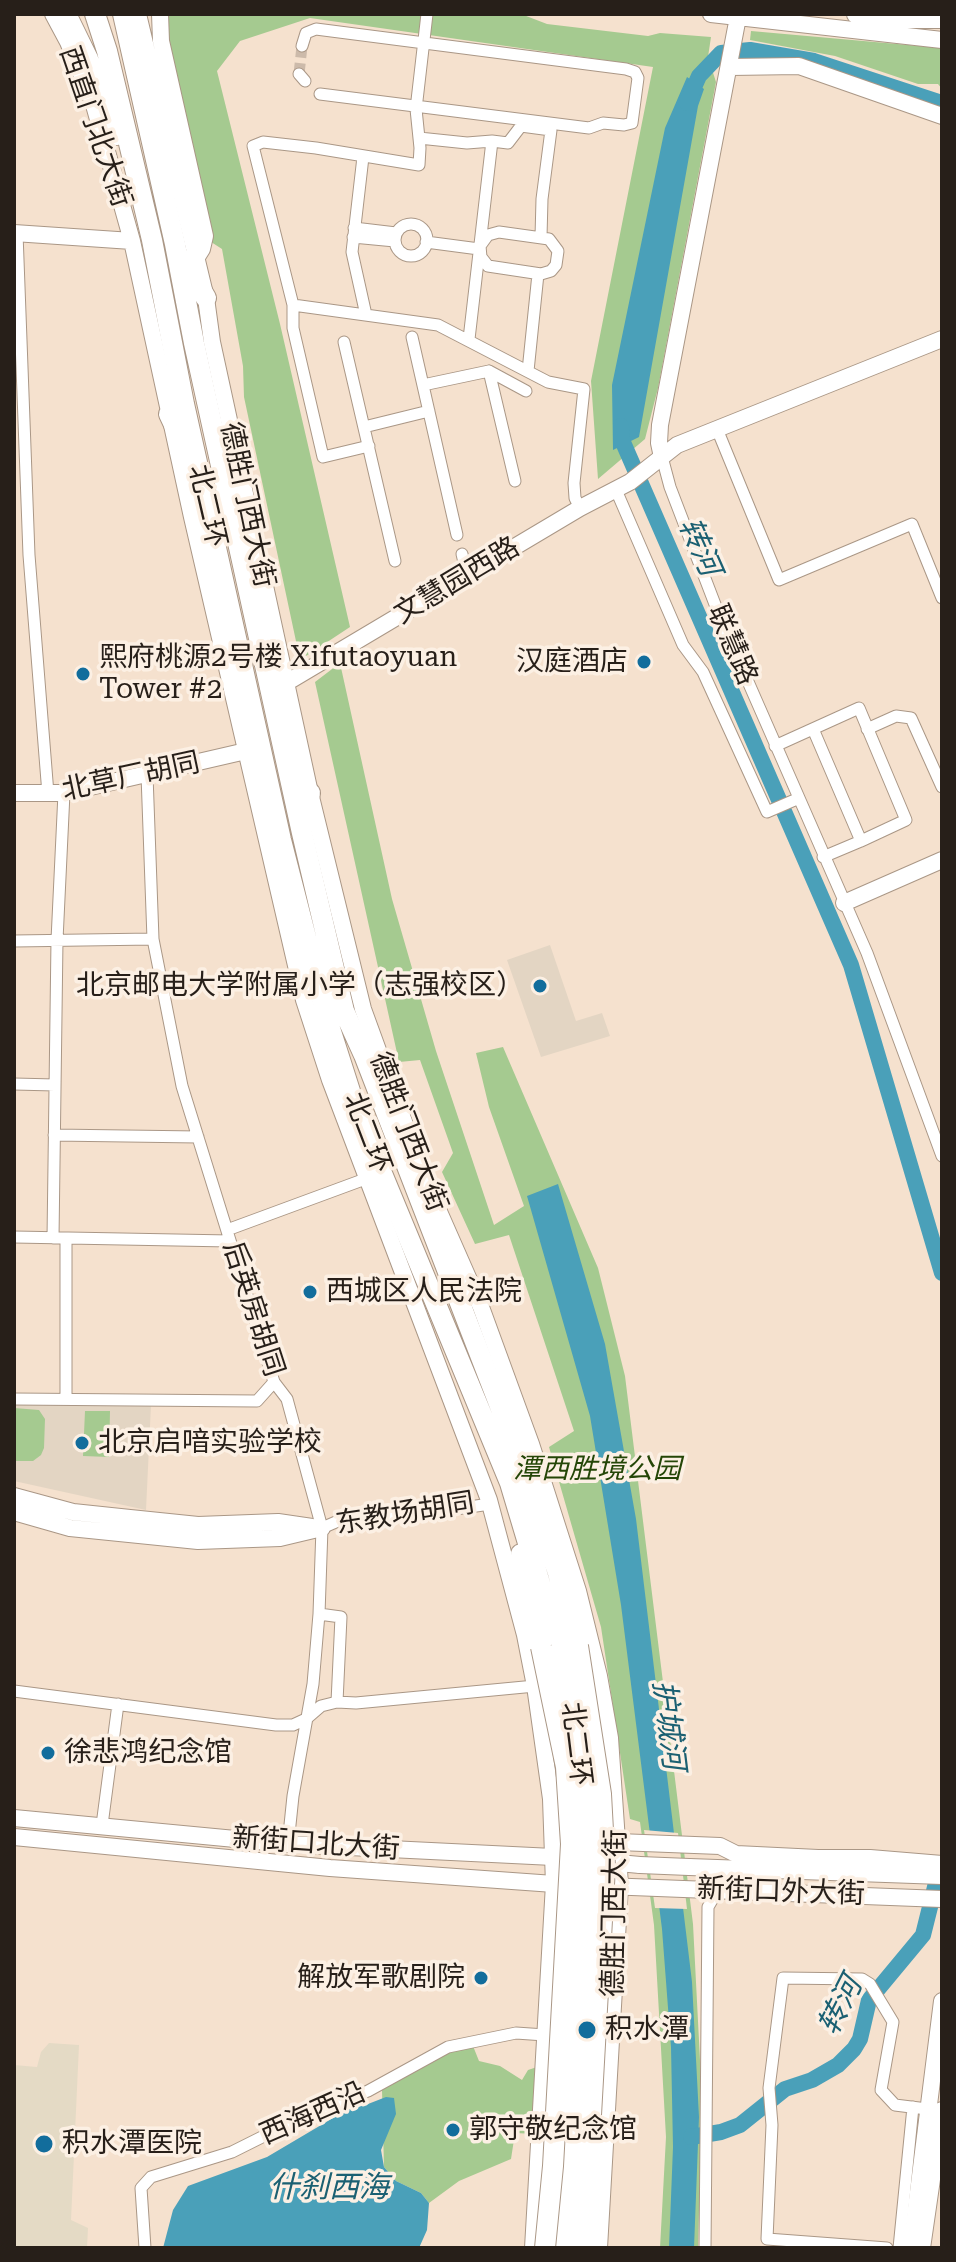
<!DOCTYPE html>
<meta charset="utf-8">
<style>
body{margin:0}
#map{position:relative;width:956px;height:2262px;overflow:hidden;background:#f5e1ce;font-family:"Roboto Serif",serif}
canvas{display:block}
.frame{position:absolute;inset:0;border:16px solid #271f19;pointer-events:none}
</style>
<div id="map">
<canvas width="956" height="2262"></canvas>
<div class="frame"></div>
</div>
<script>
const context = document.querySelector('canvas').getContext('2d');
context.lineJoin = 'round';
function fill(path, color) { context.fillStyle = color; context.fill(path, 'evenodd'); }
const shape = rows => new Path2D(rows.map(r => 'M' + r).join(''));
function stroke(path, color, width, dash) { context.strokeStyle = color; context.lineWidth = width; context.lineCap = dash ? 'butt' : 'round'; context.setLineDash(dash || []); context.stroke(path); }
function label(font, color, halo, rows, align = 'center') {
  context.font = font + ' "Roboto Serif","Noto Sans SC",serif'; context.lineWidth = 7; context.setLineDash([]); context.textBaseline = 'middle'; context.strokeStyle = halo; context.fillStyle = color; for (const [text, x, y, turn = 0] of rows) {
    context.save(); context.translate(x, y); context.rotate((+turn || 0) * Math.PI / 180); context.textAlign = isNaN(turn) ? turn : align; if (halo) context.strokeText(text, 0, 0); context.fillText(text, 0, 0); context.restore();
  }
}
fill(shape([
 [550,945,576,1021,602,1013,610,1036,541,1057,507,960],
 [14,1403,151,1405,146,1510,14,1481]
]), '#e3d5c3');
fill(shape([
 [49,2043,79,2045,71,2220,88,2228,87,2248,14,2248,14,2065,37,2067,41,2052]
]), '#e4dac5');
fill(shape([
 [166,14,521,14,547,24,648,36,660,33,711,37,708,57,716,82,658,388,645,439,598,479,591,381,653,67,310,18,240,41,217,71,280,324,350,627,300,660,244,397,243,366,222,249,208,240,164,35],
 [751,31,942,48,942,89,938,84,918,84,835,56,750,40],
 [340,663,392,899,436,1051,494,1225,524,1206,489,1107,476,1053,503,1047,598,1268,625,1376,693,1924,702,2099,698,2248,660,2248,666,2137,654,1925,640,1822,630,1819,601,1627,549,1447,574,1431,509,1235,475,1244,442,1172,453,1153,420,1060,399,1062,315,682],
 [14,1408,39,1410,45,1419,44,1448,41,1455,33,1461,14,1461],
 [85,1411,110,1411,109,1457,83,1456],
 [473,2046,479,2061,500,2066,522,2080,528,2070,537,2067,535,2134,515,2133,511,2159,459,2181,429,2203,421,2193,396,2181,384,2167,382,2090,450,2051]
]), '#a5ca90');
fill(shape([
 [687,77,704,89,698,106,639,437,613,450,612,385,665,128],
 [558,1184,605,1344,636,1519,692,1982,699,2117,694,2248,669,2248,673,2147,671,2047,662,1929,621,1605,590,1416,527,1196],
 [386,2097,394,2098,396,2114,381,2150,384,2167,396,2181,421,2193,429,2203,427,2230,419,2248,163,2248,173,2210,188,2186,267,2157,355,2105,368,2104]
]), '#4aa0b9');
fill(shape([
 [644,1830,678,1833,687,1909,655,1908]
]), '#f5e1ce');
stroke(shape([
 [687,103,699,76,721,53,750,50,814,61,942,103],
 [621,426,622,440,851,965,942,1273],
 [691,2137,721,2132,740,2125,785,2089,812,2080,838,2065,854,2049,860,2039,869,2000,923,1935,941,1863]
]), '#4aa0b9', 16);
stroke(shape([
 [299,74,302,46]
]), '#ccbaaa', 11, [11, 5.5]);
const street = shape([
 [427,14,416,109,420,148,419,165,316,148,263,142,253,146,293,305,438,325,548,382,584,389,574,483,575,498,580,508],
 [302,46,306,33,316,29,626,69,635,72,638,78,632,123,624,125,603,123,589,128,320,94],
 [299,74,305,81],
 [419,138,467,143,492,141],
 [363,157,352,252,366,315],
 '395 240a16 16 0 1 1 32 0a16 16 0 1 1-32 0Z',
 [354,228,396,233],
 [499,232,549,239,558,251,556,265,551,271,541,274,488,266,481,257,480,246,488,235,499,232],
 [17,233,29,555,48,794],
 [353,237,395,241],
 [426,242,479,249],
 [293,305,293,328,323,457,369,446],
 [412,337,457,535],
 [469,339,492,141,508,143,521,126,551,130,542,199,541,237],
 [344,342,395,561],
 [489,371,515,481],
 [528,371,538,274],
 [423,385,489,371,526,391],
 [364,427,429,411],
 [717,429,779,580,912,524,942,598],
 [662,457,670,487,721,620,867,953,942,1156],
 [616,490,683,645,703,672,767,812,797,799],
 [462,554,467,575],
 [867,729,896,716,911,718,942,787],
 [775,746,859,708,906,820,861,841,813,729],
 [147,775,153,939,182,1086,274,1382,287,1399,322,1528,319,1614,313,1684,293,1796,288,1844],
 [823,857,861,841],
 [14,941,153,939],
 [14,1084,55,1085],
 [54,1135,198,1137],
 [227,1230,368,1178],
 [14,1237,230,1241],
 [53,1238,57,940,64,793],
 [66,1238,66,1399],
 [14,1399,257,1401,274,1382],
 [322,1528,345,1518,383,1515,408,1516,483,1505,489,1500],
 [319,1614,341,1617,337,1702],
 [14,1691,276,1725,293,1725,306,1719,321,1706,337,1702,356,1703,535,1686],
 [102,1825,118,1704],
 [145,2248,141,2188,151,2177,232,2152,298,2119,368,2091,448,2047,516,2033,545,2035],
 [705,2248,708,1907,718,1890],
 [887,2248,767,2239,772,2125,769,2088,783,1978,862,1979,870,1984,893,2022,881,2090,895,2105,927,2109],
 [899,2248,913,2107]
]);
const secondary = shape([
 [53,14,68,42,94,105,132,241,192,517,304,1000,330,1080,489,1500,525,1635,535,1686,551,1799,554,1884,533,2248],
 [138,14,206,298,212,342,310,793,363,1009,426,1182,481,1307,531,1444,578,1591,599,1676,610,1738,620,1885,599,2248],
 [160,14,161,41,205,236,202,249,197,257],
 [711,14,942,40],
 [730,67,799,66,942,116],
 [14,233,132,241],
 [662,457,659,443,660,425,738,17],
 [286,683,580,508,630,482,677,445,942,339],
 [14,793,64,793,246,751],
 [844,903,942,860],
 [14,1496,73,1512,130,1518,198,1525,278,1522,312,1527],
 [14,1512,70,1528,198,1541,280,1538,322,1528],
 [618,1842,720,1846,736,1854,818,1858],
 [810,1861,818,1858,870,1858,942,1864],
 [911,2248,942,2001],
 [922,2248,942,2110]
]);
const primary = shape([
 [14,1818,288,1844,553,1857,640,1865],
 [14,1837,330,1868,554,1884,942,1899],
 [689,1867,942,1876]
]);
const highway = shape([
 [66,14,88,59,116,135],
 [95,14,107,51,152,240,184,404,281,840,327,1019,357,1113,510,1483,560,1650],
 [123,14,175,244,194,343,302,833,344,1011,364,1055,525,1471,558,1573,578,1646],
 [857,14,891,18,942,18],
 [184,260,206,298],
 [169,414,186,450],
 [223,649,223,612],
 [303,825,310,793],
 [521,1554,541,1647],
 [565,2248,573,2112],
 [582,2248,591,2115]
]);
stroke(street, '#aa9786', 13);
stroke(secondary, '#aa9786', 18);
stroke(primary, '#aa9786', 18);
stroke(highway, '#aa9786', 22);
stroke(street, '#fff', 11);
stroke(secondary, '#fff', 16);
stroke(primary, '#fff', 16);
stroke(highway, '#fff', 20);
const primaryBridge = shape([
 [640,1865,689,1867]
]);
const highwayBridge = shape([
 [578,1646,601,1794,605,1867,591,2115],
 [541,1647,566,1767,571,1844,553,2166,545,2248],
 [560,1650,575,1717,584,1806,587,1876,584,1957,573,2112]
]);
stroke(primaryBridge, '#aa9786', 18, []);
stroke(highwayBridge, '#aa9786', 22, []);
stroke(primaryBridge, '#fff', 16);
stroke(highwayBridge, '#fff', 20);
for (const [x, y, r, color] of [
 [644,662,8,"#126d9c"],
 [83,674,8,"#126d9c"],
 [540,986,8,"#126d9c"],
 [310,1292,8,"#126d9c"],
 [82,1443,8,"#126d9c"],
 [48,1753,8,"#126d9c"],
 [481,1978,8,"#126d9c"],
 [587,2030,10,"#126d9c"],
 [453,2130,8,"#126d9c"],
 [44,2144,10,"#126d9c"]
]) { const dot = new Path2D(); dot.arc(x, y, r, 0, 2 * Math.PI); context.fillStyle = color; context.fill(dot); stroke(dot, '#fcf0e4', 3); }
label('28px', '#271f19', '#fcf0e4', [
 ["西直门北大街",95,127,71],
 ["德胜门西大街",247,505,78],
 ["北二环",207,506,77],
 ["文慧园西路",457,581,-31],
 ["联慧路",732,645,67],
 ["北草厂胡同",131,777,-12],
 ["德胜门西大街",408,1132,69],
 ["北二环",367,1133,69],
 ["后英房胡同",253,1309,72],
 ["东教场胡同",405,1514,-9],
 ["北二环",576,1744,83],
 ["新街口北大街",316,1844,4],
 ["新街口外大街",781,1892,2],
 ["德胜门西大街",615,1913,-89],
 ["西海西沿",313,2114,-24]
]);
label('28px', '#271f19', '#fcf0e4', [
 ["熙府桃源2号楼 Xifutaoyuan",99,658],
 ["Tower #2",99,690],
 ["汉庭酒店",628,662,"right"],
 ["北京邮电大学附属小学（志强校区）",524,986,"right"],
 ["西城区人民法院",326,1292],
 ["北京启喑实验学校",98,1443],
 ["徐悲鸿纪念馆",64,1753],
 ["解放军歌剧院",465,1978,"right"],
 ["积水潭",605,2030],
 ["郭守敬纪念馆",469,2130],
 ["积水潭医院",62,2144]
], 'left');
label('italic 28px', '#244607', '#fcf0e4', [
 ["潭西胜境公园",597,1470]
]);
label('italic 30px', '#1b6072', '#fcf0e4', [
 ["转河",699,547,66],
 ["护城河",668,1725,83],
 ["转河",841,2006,-63],
 ["什刹西海",329,2188]
]);
</script>
